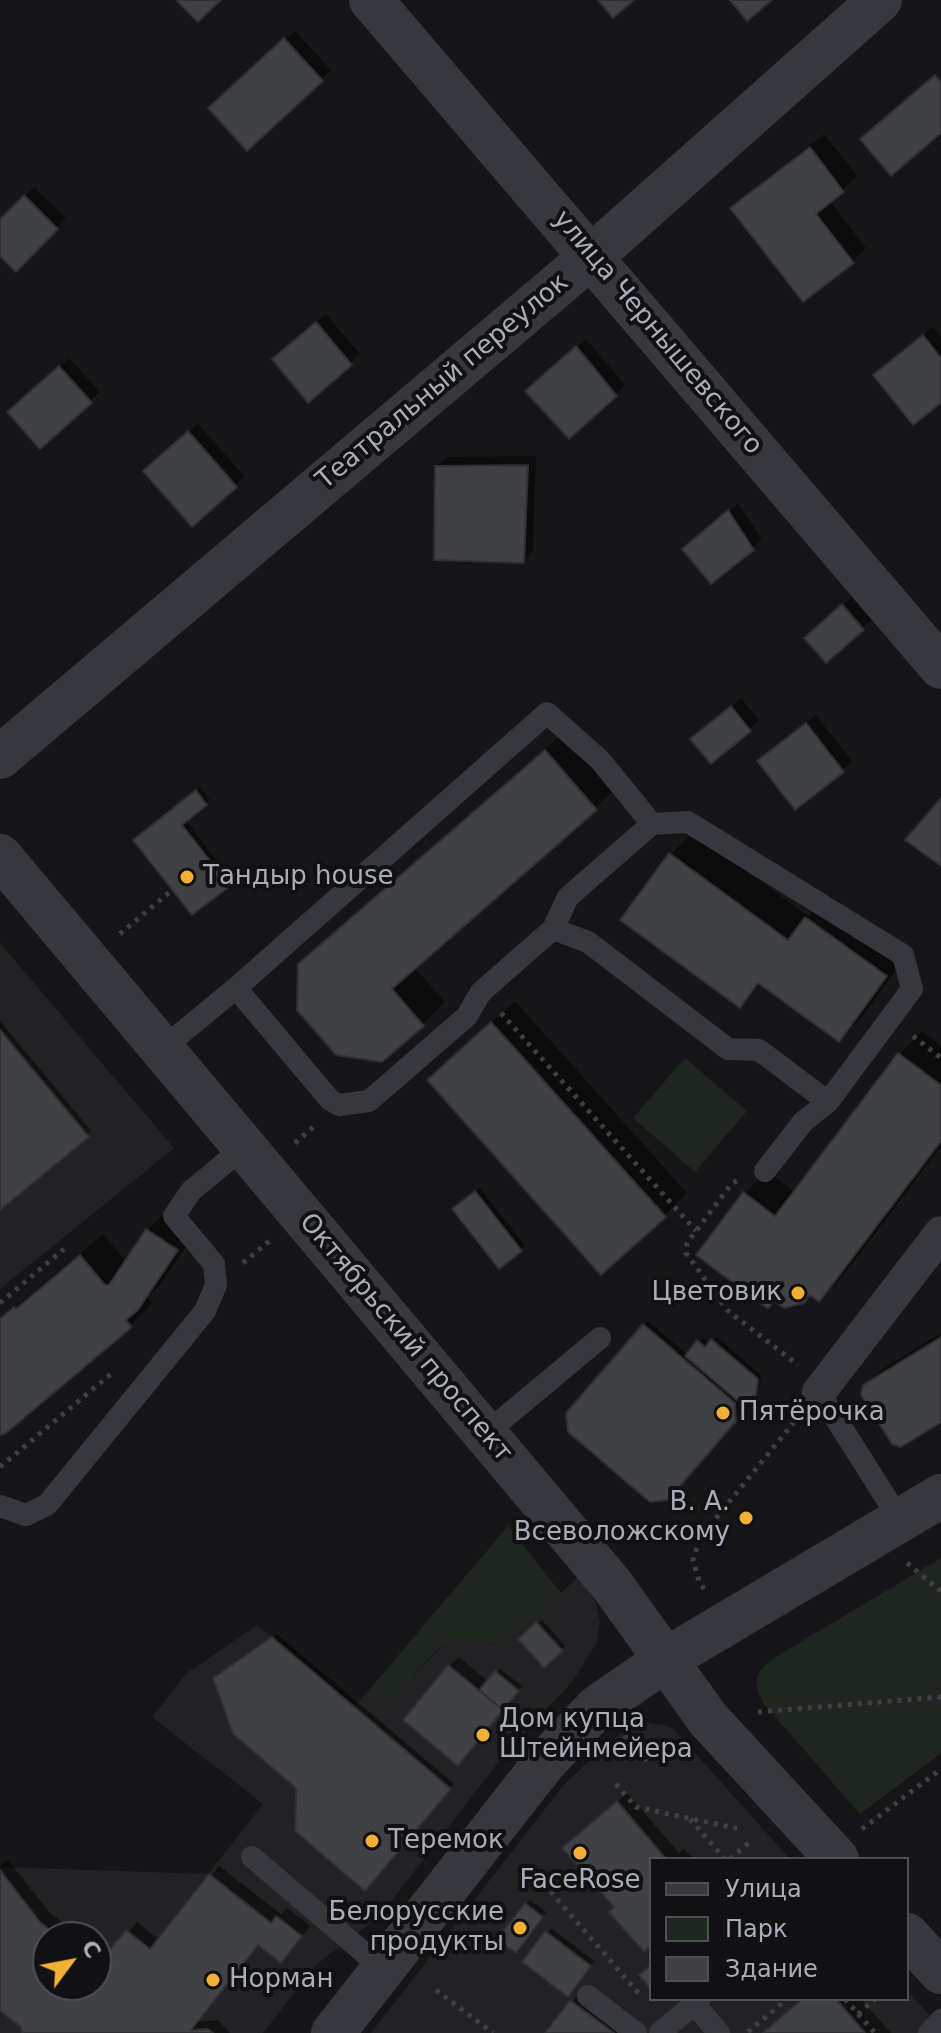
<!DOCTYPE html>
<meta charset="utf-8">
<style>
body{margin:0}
#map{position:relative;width:941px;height:2033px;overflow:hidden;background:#161618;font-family:"DejaVu Sans",sans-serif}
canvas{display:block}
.legend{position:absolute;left:649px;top:1857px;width:260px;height:144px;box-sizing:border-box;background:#111113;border:2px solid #4d4f55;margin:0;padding:10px 14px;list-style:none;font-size:24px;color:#a8adb8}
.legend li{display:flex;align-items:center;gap:16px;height:40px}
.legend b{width:40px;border:2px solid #4d4f55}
.north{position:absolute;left:32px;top:1921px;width:80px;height:80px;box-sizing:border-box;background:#111113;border:2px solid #4d4f55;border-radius:50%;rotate:58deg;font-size:22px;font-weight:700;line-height:32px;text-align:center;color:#a8adb8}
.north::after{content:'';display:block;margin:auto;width:28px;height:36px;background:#f2b134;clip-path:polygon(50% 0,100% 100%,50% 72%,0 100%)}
</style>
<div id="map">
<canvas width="941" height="2033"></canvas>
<ul class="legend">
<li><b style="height:10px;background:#37383d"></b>Улица</li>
<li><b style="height:22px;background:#1e261f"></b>Парк</li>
<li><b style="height:22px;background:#404145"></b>Здание</li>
</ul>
<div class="north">С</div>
</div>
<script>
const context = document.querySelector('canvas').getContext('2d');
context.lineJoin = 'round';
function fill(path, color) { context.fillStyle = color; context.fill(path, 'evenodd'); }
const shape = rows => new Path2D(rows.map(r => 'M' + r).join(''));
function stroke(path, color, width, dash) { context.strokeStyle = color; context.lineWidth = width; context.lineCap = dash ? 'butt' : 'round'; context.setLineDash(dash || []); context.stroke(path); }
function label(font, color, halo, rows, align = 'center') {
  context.font = font + ' "DejaVu Sans",sans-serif'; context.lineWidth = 8; context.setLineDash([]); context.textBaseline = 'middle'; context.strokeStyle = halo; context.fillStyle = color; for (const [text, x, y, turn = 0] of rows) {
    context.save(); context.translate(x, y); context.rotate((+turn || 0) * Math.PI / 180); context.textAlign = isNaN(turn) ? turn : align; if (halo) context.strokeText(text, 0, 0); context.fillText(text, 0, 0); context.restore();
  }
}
fill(shape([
 [0,943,174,1148,0,1289],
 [578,1577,595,1600,600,1622,597,1642,573,1681,507,1751,380,1916,316,1965,263,2033,0,2033,0,1867,208,1874,263,1804,152,1717,186,1674,257,1625,354,1707,369,1690,385,1706,443,1645,507,1643],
 [48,1937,96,1937,96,1985,48,1985],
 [646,1722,672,1727,790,1859,651,1859,651,1999,907,1999,907,1990,941,2028,941,2033,371,2033,566,1782,621,1733]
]), '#222225');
fill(shape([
 [685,1058,747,1111,695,1172,633,1118],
 [508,1526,561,1593,507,1643,442,1645,385,1706,369,1690],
 [941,1558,941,1753,860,1814,764,1704,758,1692,756,1680,761,1669,772,1659]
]), '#1e261f');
fill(shape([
 [295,31,331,70,248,148,220,99],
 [824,134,857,176,830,201,866,248,852,262,733,208,746,195],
 [34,187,66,218,16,269,0,253,0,222],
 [326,314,360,354,309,400,284,350],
 [933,327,941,337,941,400,885,366],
 [586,339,625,385,616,395,537,381],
 [69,358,100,392,41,446,19,403],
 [198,424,244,476,235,486,155,462],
 [536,456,533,551,524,561,437,466,447,457],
 [738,503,762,539,753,548,694,540],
 [852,597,872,619,826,661,816,629],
 [741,698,759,720,712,762,702,730],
 [816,715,852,761,842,770,769,752],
 [568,729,618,787,414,967,445,1002,422,1025,300,965,323,942],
 [201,788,210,800,185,820,232,880,228,884,140,836],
 [693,832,808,916,829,895,908,953,862,1017,839,1039,762,983,740,1005,671,854],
 [515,1001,687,1193,664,1216,452,1058],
 [0,1021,91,1131,0,1207],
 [922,1031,941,1046,941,1146,842,1277,819,1300,745,1193,767,1171,795,1192,900,1054],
 [480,1188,525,1246,500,1266,459,1205],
 [170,1207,199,1227,160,1285,148,1297,153,1303,130,1326,0,1433,0,1320,103,1234,126,1262,148,1230],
 [648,1321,688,1355,703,1338,710,1344,717,1337,761,1375,759,1389,738,1400,739,1415,672,1493,644,1325],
 [941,1333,941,1420,865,1386,880,1371],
 [542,1620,565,1646,544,1666,521,1639],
 [277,1634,454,1784,369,1884,220,1674],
 [459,1657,489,1682,500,1669,522,1686,467,1754,449,1666],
 [627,1793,679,1853,684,1849,693,1859,651,1859,651,1948,617,1907,574,1839],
 [8,1860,49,1912,80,1937,48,1937,48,1985,96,1985,96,1949,107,1958,137,1922,159,1940,219,1866,281,1914,287,1908,310,1926,290,1951,259,1943,197,2022,218,2020,230,2033,24,2033,23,2026,0,2008,0,1866],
 [530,1900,546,1912,520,1946,526,1904],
 [551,1928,594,1961,572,1990,525,1961],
 [580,1992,636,2033,547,2033],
 [803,1999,861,1999,891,2033,766,2033]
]), '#0007');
const building = shape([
 [176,0,221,0,198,22,176,0],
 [598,0,634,0,613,18,598,0],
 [730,0,772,0,747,21,730,0],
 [284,38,323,81,247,151,208,108,284,38],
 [935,75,941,82,941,133,891,176,860,139,935,75],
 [810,147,844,192,816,214,854,263,803,302,730,208,810,147],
 [24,195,58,229,16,272,0,256,0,219,24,195],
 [316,322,352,365,308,403,272,359,316,322],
 [923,335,941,358,941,403,913,425,873,375,923,335],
 [576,346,617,396,569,439,525,391,576,346],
 [59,366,92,403,40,449,7,412,59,366],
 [188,431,237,487,192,527,143,471,188,431],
 [528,465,524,563,434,560,435,466,528,465],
 [728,510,754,550,711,584,682,549,728,510],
 [842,604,864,630,826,663,804,638,842,604],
 [731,706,751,731,711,764,690,739,731,706],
 [806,723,844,772,795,810,757,761,806,723],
 [545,750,597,810,392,989,424,1026,382,1062,336,1055,297,1010,298,964,545,750],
 [196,790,207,805,182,825,230,886,192,915,133,840,196,790],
 [941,798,941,866,905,840,941,798],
 [669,853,788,940,805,917,887,976,839,1042,758,983,740,1008,620,920,669,853],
 [491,1022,666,1217,601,1275,427,1080,491,1022],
 [0,1030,89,1137,0,1210,0,1030],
 [898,1053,941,1085,941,1141,819,1302,810,1295,804,1303,784,1308,774,1301,768,1309,696,1255,743,1192,775,1216,898,1053],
 [475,1191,522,1251,499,1269,452,1209,475,1191],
 [146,1229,178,1250,138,1310,126,1320,132,1327,6,1433,0,1435,0,1319,14,1307,16,1309,80,1255,105,1285,109,1285,146,1229],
 [643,1324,735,1403,736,1421,668,1500,650,1502,568,1432,566,1413,643,1324],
 [941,1337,941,1422,901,1447,892,1444,861,1395,863,1385,941,1337],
 [711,1339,758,1379,756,1395,739,1402,685,1356,697,1340,705,1347,711,1339],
 [536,1622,563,1651,544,1668,518,1639,536,1622],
 [272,1637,451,1789,365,1891,295,1831,296,1788,233,1734,213,1678,272,1637],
 [448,1665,503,1710,458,1766,403,1720,448,1665],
 [495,1671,519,1691,503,1710,479,1690,495,1671],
 [617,1801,666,1859,651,1859,651,1951,648,1948,644,1952,609,1912,614,1907,562,1848,617,1801],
 [0,1870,40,1922,59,1937,48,1937,48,1985,96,1985,96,1966,126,1930,150,1949,209,1874,271,1923,276,1916,302,1936,281,1963,258,1945,191,2030,208,2029,213,2033,22,2033,21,2027,0,2011,0,1870],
 [525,1903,543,1917,516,1953,497,1939,525,1903],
 [545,1931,591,1966,568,1997,522,1962,545,1931],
 [651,1965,651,1989,639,1975,651,1965],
 [802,1999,836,1999,865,2033,763,2033,802,1999],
 [570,2000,614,2033,545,2033,570,2000]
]);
fill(building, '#404145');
stroke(building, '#303034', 2);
stroke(shape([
 [120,934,172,890],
 [501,1013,696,1231],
 [913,1036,941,1058],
 [295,1143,317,1124],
 [737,1181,732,1183,687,1243,686,1253,727,1310,798,1365],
 [243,1263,272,1239],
 [0,1303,64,1249],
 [0,1467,112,1373],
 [907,1563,941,1591],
 [704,1589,699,1581,693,1560,700,1538,798,1417],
 [758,1712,941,1697],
 [624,1736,647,1761],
 [616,1784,636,1807,740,1829],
 [690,1819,725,1859],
 [862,1829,941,1769],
 [730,1859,751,1841],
 [531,1869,641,1996],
 [436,1990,493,2033],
 [845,1999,875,2033],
 [858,2014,875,1999],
 [748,2032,787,1999]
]), '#3d3f44', 5, [4, 6]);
stroke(shape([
 [553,929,588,942,728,1049,759,1050,828,1102],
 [236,988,547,713,600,760,652,824,688,822,903,955,912,989,828,1102,803,1122,765,1171],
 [162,1049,236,988,330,1100,339,1105,369,1101,467,1016,481,992,553,929,568,897,652,824],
 [819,1392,900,1520],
 [485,1434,600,1338],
 [0,1506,26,1515,47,1505,205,1311,216,1285,214,1264,174,1216,191,1191,244,1147],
 [252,1857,383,1969],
 [588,1996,636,2033],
 [694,2004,719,2033],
 [660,2033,700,1999],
 [929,2033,941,2020]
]), '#37383d', 22);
stroke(shape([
 [819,1392,941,1233]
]), '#37383d', 34);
stroke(shape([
 [371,0,941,667],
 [0,757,592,256,880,0]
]), '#37383d', 44);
stroke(shape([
 [0,856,612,1585,708,1719,837,1859],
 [907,1935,941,1972],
 [333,2033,544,1763,597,1707,665,1660,941,1496]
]), '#37383d', 44);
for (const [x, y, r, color] of [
 [187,877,8,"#f2b134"],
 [798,1293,8,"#f2b134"],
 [723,1413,8,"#f2b134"],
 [746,1518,8,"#f2b134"],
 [483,1735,8,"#f2b134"],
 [372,1841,8,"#f2b134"],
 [580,1853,8,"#f2b134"],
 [520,1928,8,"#f2b134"],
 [213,1980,8,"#f2b134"]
]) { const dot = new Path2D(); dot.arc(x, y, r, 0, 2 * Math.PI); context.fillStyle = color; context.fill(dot); stroke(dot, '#111113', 3); }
label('26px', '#a8adb8', '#111113', [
 ["улица Чернышевского",657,333,50],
 ["Театральный переулок",443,382,-40],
 ["Октябрьский проспект",405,1338,50]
]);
label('26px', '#a8adb8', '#111113', [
 ["Тандыр house",203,877],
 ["Цветовик",782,1293,"right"],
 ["Пятёрочка",739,1413],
 ["В. А.",730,1503,"right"],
 ["Всеволожскому",730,1533,"right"],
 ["Дом купца",499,1720],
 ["Штейнмейера",499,1750],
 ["Теремок",388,1841],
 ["FaceRose",580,1881,"center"],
 ["Белорусские",504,1913,"right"],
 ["продукты",504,1943,"right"],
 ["Норман",229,1980]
], 'left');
</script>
